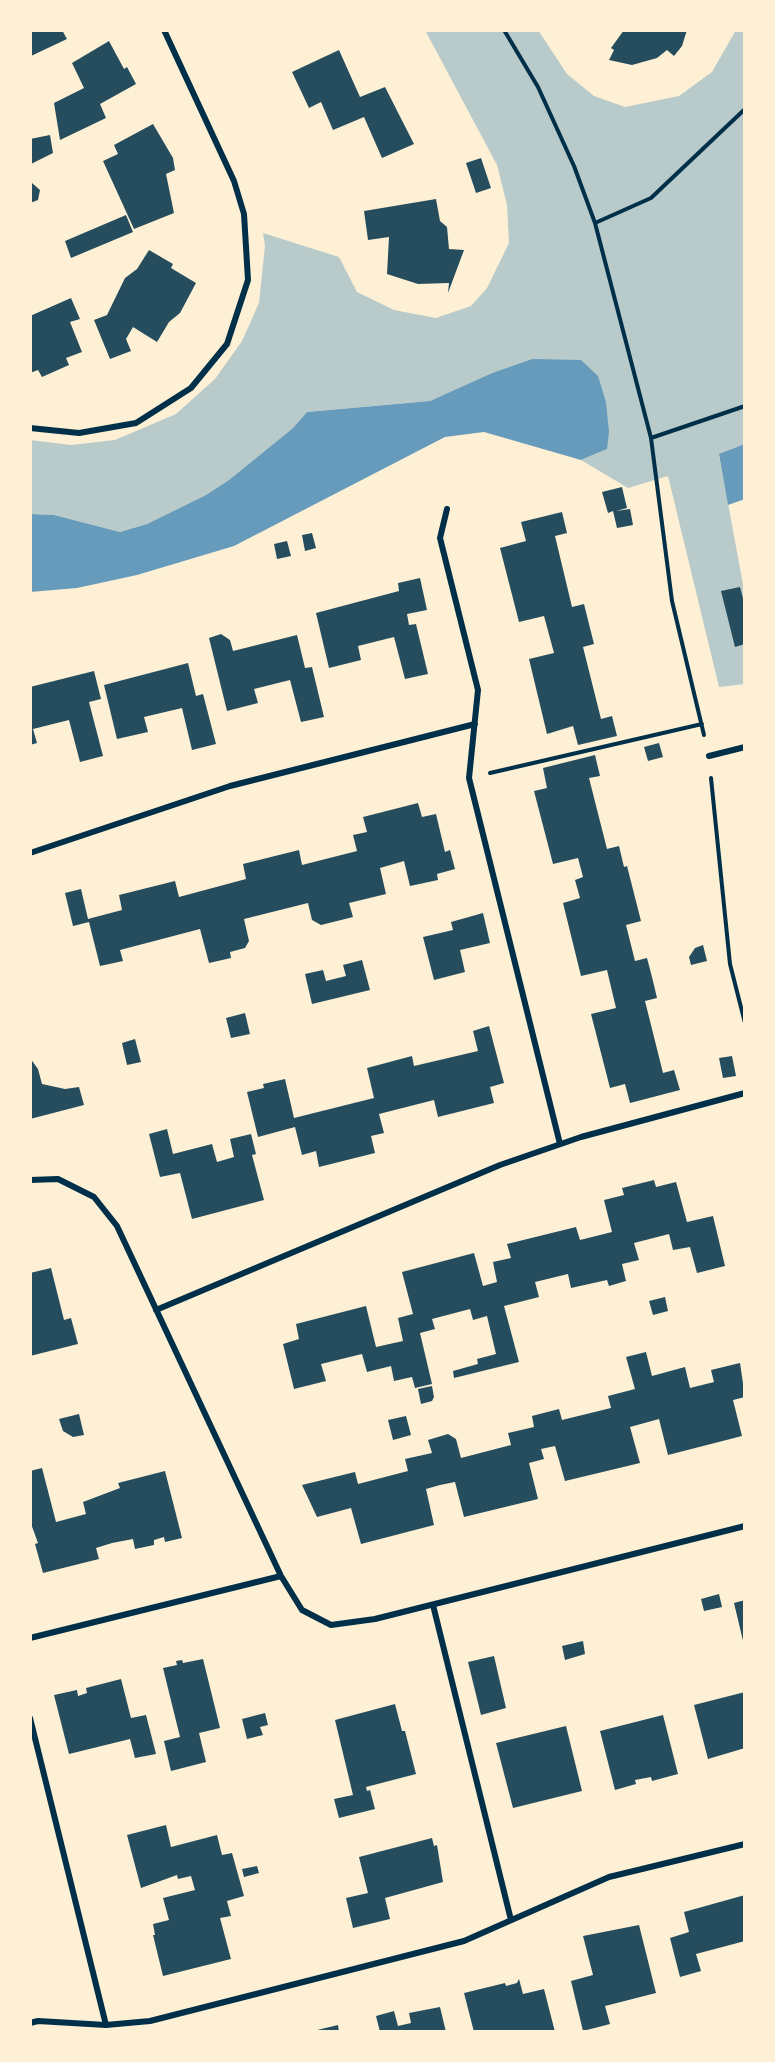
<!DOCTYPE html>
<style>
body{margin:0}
#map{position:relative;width:775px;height:2062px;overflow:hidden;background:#fdf0d5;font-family:"Fira Sans",sans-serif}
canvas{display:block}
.frame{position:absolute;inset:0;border:32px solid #fdf0d5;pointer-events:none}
</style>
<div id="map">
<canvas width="775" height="2062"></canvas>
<div class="frame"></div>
</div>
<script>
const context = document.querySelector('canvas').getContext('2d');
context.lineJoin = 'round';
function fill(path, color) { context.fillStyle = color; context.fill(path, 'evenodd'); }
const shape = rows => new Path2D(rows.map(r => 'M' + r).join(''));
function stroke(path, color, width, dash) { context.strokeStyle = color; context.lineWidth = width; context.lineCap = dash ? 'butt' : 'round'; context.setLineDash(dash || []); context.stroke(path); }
fill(shape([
 [425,30,538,30,567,74,594,96,625,107,679,96,712,72,736,30,745,30,745,444,719,455,745,595,745,684,719,687,668,476,628,488,581,460,607,449,532,359,492,373,430,401,307,412,293,428,229,480,206,495,147,524,120,532,54,515,30,514,30,440,71,445,115,440,176,414,215,379,242,341,259,303,265,246,263,233,339,257,357,292,394,310,436,318,471,306,487,288,509,243,507,205,497,165]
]), '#b9caca');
fill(shape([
 [532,359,581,360,598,376,606,402,609,432,607,449,581,460,484,432,445,437,234,546,137,575,77,588,30,592,30,514,54,515,120,532,147,524,206,495,229,480,293,428,307,412,430,401,492,373],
 [745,444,745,499,728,505,719,454]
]), '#669bbc');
fill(shape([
 [30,30,62,30,67,39,31,56],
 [624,30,626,31,687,30,682,46,674,56,667,50,657,58,632,65,609,60,614,50,611,48],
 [109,41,124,69,127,67,136,84,100,104,106,118,60,140,54,103,84,88,72,63],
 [339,50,360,97,385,87,414,144,382,158,364,117,333,130,321,102,309,108,292,72],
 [153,124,173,158,175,170,166,174,174,213,134,229,103,161,118,154,114,145],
 [50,135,53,153,31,164,30,139],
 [481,158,491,188,476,193,466,163],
 [32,183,40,190,38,200,30,203],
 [436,199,440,221,447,227,449,249,464,250,448,293,449,283,418,284,387,274,389,237,368,240,364,211],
 [126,215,133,232,71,258,65,241],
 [149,250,173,264,171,268,196,283,180,313,169,322,157,342,133,327,126,339,131,351,110,359,94,320,107,315,125,278,137,269],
 [71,298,80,319,70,322,82,352,66,358,69,365,42,377,38,370,30,373,30,316],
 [622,487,627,508,616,511,630,509,633,525,617,528,613,511,608,513,602,492],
 [562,512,567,533,555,536,572,607,584,604,594,644,583,647,601,719,612,716,617,736,578,745,573,726,547,734,529,659,554,653,544,616,519,622,500,548,526,541,521,522],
 [312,533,316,548,305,551,302,535],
 [287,541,291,556,277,559,274,544],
 [420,578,427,610,407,614,409,625,416,624,428,674,405,679,394,637,358,646,361,660,329,668,316,613,399,591,398,583],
 [740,587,745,606,745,644,735,647,721,591],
 [221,634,230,640,233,651,297,635,305,668,312,667,324,717,301,722,290,680,254,689,258,703,227,711,209,638],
 [188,663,196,696,203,694,216,744,192,750,182,708,144,717,148,732,117,739,104,685],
 [94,671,101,699,89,702,103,756,80,762,69,720,33,729,37,743,30,745,30,687],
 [659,743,663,757,648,761,644,747],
 [595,755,600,776,589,778,607,849,619,846,624,867,627,866,641,921,626,925,635,961,647,958,652,977,657,998,645,1001,663,1073,674,1070,680,1090,630,1103,625,1084,610,1088,591,1014,616,1008,607,970,581,976,563,903,580,898,575,880,583,877,578,858,553,864,534,791,547,788,543,768],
 [418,803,422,817,436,814,445,852,450,850,455,869,437,874,438,880,410,886,404,861,380,868,386,894,349,903,353,917,321,925,312,920,308,903,244,919,249,941,245,948,230,952,231,958,209,963,200,929,120,950,123,961,100,966,89,922,73,926,65,893,81,889,88,919,122,910,119,895,175,881,179,897,246,879,243,864,299,850,302,865,357,851,353,835,367,832,363,817],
 [483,913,490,943,460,950,465,972,434,980,423,937,453,930,451,922],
 [703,945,707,961,691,965,689,957,695,948],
 [362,960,370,990,312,1004,305,974,323,970,326,981,346,976,343,965],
 [245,1013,250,1034,231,1038,226,1018],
 [489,1026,504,1083,490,1087,494,1103,438,1117,434,1100,379,1114,384,1133,371,1136,375,1153,319,1167,316,1151,302,1155,295,1127,258,1137,247,1092,264,1088,263,1084,285,1079,294,1118,374,1098,367,1068,412,1056,414,1066,478,1051,473,1031],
 [135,1039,141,1062,127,1065,122,1043],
 [732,1056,736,1076,723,1078,719,1058],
 [30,1058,38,1069,42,1084,65,1089,79,1087,84,1105,30,1119],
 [167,1129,173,1154,212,1144,217,1162,234,1157,230,1139,251,1134,256,1154,252,1155,264,1200,192,1219,180,1173,160,1177,149,1134],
 [654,1180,656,1187,676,1182,687,1222,713,1216,725,1266,697,1273,690,1247,673,1250,669,1234,634,1243,639,1260,622,1264,626,1281,609,1286,607,1280,571,1288,568,1274,535,1282,539,1297,504,1306,519,1362,454,1378,453,1371,478,1364,477,1359,496,1354,487,1316,473,1320,470,1309,432,1319,435,1329,420,1333,432,1384,415,1388,412,1377,394,1381,391,1366,367,1372,362,1354,321,1364,326,1381,294,1389,283,1344,299,1339,296,1324,366,1306,376,1347,403,1341,398,1318,413,1314,402,1272,474,1253,483,1286,497,1282,493,1262,511,1258,507,1244,576,1227,580,1240,612,1232,604,1200,624,1195,622,1188],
 [51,1268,64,1320,71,1318,78,1344,30,1356,30,1273],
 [665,1297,668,1311,653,1315,649,1301],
 [646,1352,652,1376,685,1367,690,1388,714,1382,711,1370,740,1363,745,1397,733,1400,742,1436,668,1455,659,1419,630,1427,640,1463,565,1481,555,1446,541,1449,544,1459,529,1463,538,1499,464,1517,455,1482,440,1485,426,1489,434,1525,361,1544,351,1508,317,1517,302,1485,355,1472,358,1484,408,1471,405,1459,432,1453,428,1440,448,1434,456,1439,461,1458,511,1445,508,1433,534,1427,532,1416,559,1409,562,1420,611,1408,608,1396,635,1389,626,1357],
 [432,1386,434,1397,432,1401,421,1404,418,1389],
 [79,1414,84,1435,73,1437,63,1431,59,1419],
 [406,1416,411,1435,393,1440,388,1420],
 [42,1468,56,1522,86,1514,83,1502,120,1488,118,1483,165,1471,182,1538,165,1542,164,1537,154,1540,154,1545,135,1549,133,1539,112,1543,96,1548,99,1559,43,1573,35,1544,38,1543,30,1521,30,1471],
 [719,1594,722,1607,704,1611,701,1599],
 [745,1600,745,1645,744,1645,734,1603],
 [583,1641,585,1654,565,1660,562,1646],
 [494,1656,506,1708,481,1715,468,1662],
 [203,1659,220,1728,199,1733,206,1762,171,1771,164,1741,180,1737,163,1668,177,1665,176,1661,182,1660,183,1663],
 [121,1679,131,1718,146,1715,156,1754,135,1758,130,1739,69,1754,54,1695,77,1690,78,1696,87,1693,86,1688],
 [745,1692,745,1748,708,1759,694,1705],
 [395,1704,402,1731,405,1731,416,1774,366,1787,367,1791,370,1790,375,1809,339,1818,334,1799,353,1795,335,1720],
 [265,1713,268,1725,260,1727,263,1735,247,1739,242,1719],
 [663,1715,678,1774,652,1781,651,1777,635,1780,636,1784,615,1790,600,1731],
 [566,1726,582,1791,513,1808,496,1743],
 [166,1825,171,1847,217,1835,222,1855,232,1853,244,1896,227,1901,231,1916,220,1918,231,1959,163,1976,153,1935,155,1935,153,1924,169,1920,163,1898,195,1890,191,1876,178,1879,177,1875,141,1888,127,1835],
 [432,1838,434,1846,437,1845,443,1882,385,1898,390,1919,353,1928,346,1898,368,1893,359,1857],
 [257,1866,259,1873,244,1877,242,1869],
 [745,1895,745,1941,696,1954,701,1971,680,1977,670,1938,689,1932,684,1912],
 [639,1925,656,1993,605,2006,610,2024,583,2031,571,1981,593,1975,583,1936],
 [519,1979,523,1994,544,1989,555,2032,474,2032,464,1993,505,1983,506,1986,517,1983],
 [440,2007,446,2032,380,2032,376,2016,394,2011,398,2026,411,2023,409,2013],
 [338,2025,339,2032,313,2032,313,2031]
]), '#264d5e');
stroke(shape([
 [504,30,538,87,574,166,595,223,651,438,672,601,704,735],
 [595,223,651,198,745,109],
 [651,438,745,406],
 [490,773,702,724],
 [711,778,730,964,745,1023]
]), '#003049', 4);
stroke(shape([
 [30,428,79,433,136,423,191,388,227,344,248,280,244,214,234,181,164,30],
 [447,509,440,538,478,690,469,778,560,1144],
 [709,756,745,747],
 [30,853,230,786,475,724],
 [30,1180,58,1179,94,1197,117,1226,281,1576,302,1610,331,1625,375,1619,745,1526],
 [156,1310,500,1165,581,1137,745,1093],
 [433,1605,511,1920],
 [30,1638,281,1576],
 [30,1718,106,2025],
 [30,2023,38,2021,106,2025,150,2021,464,1941,609,1877,745,1844]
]), '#003049', 6);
</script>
